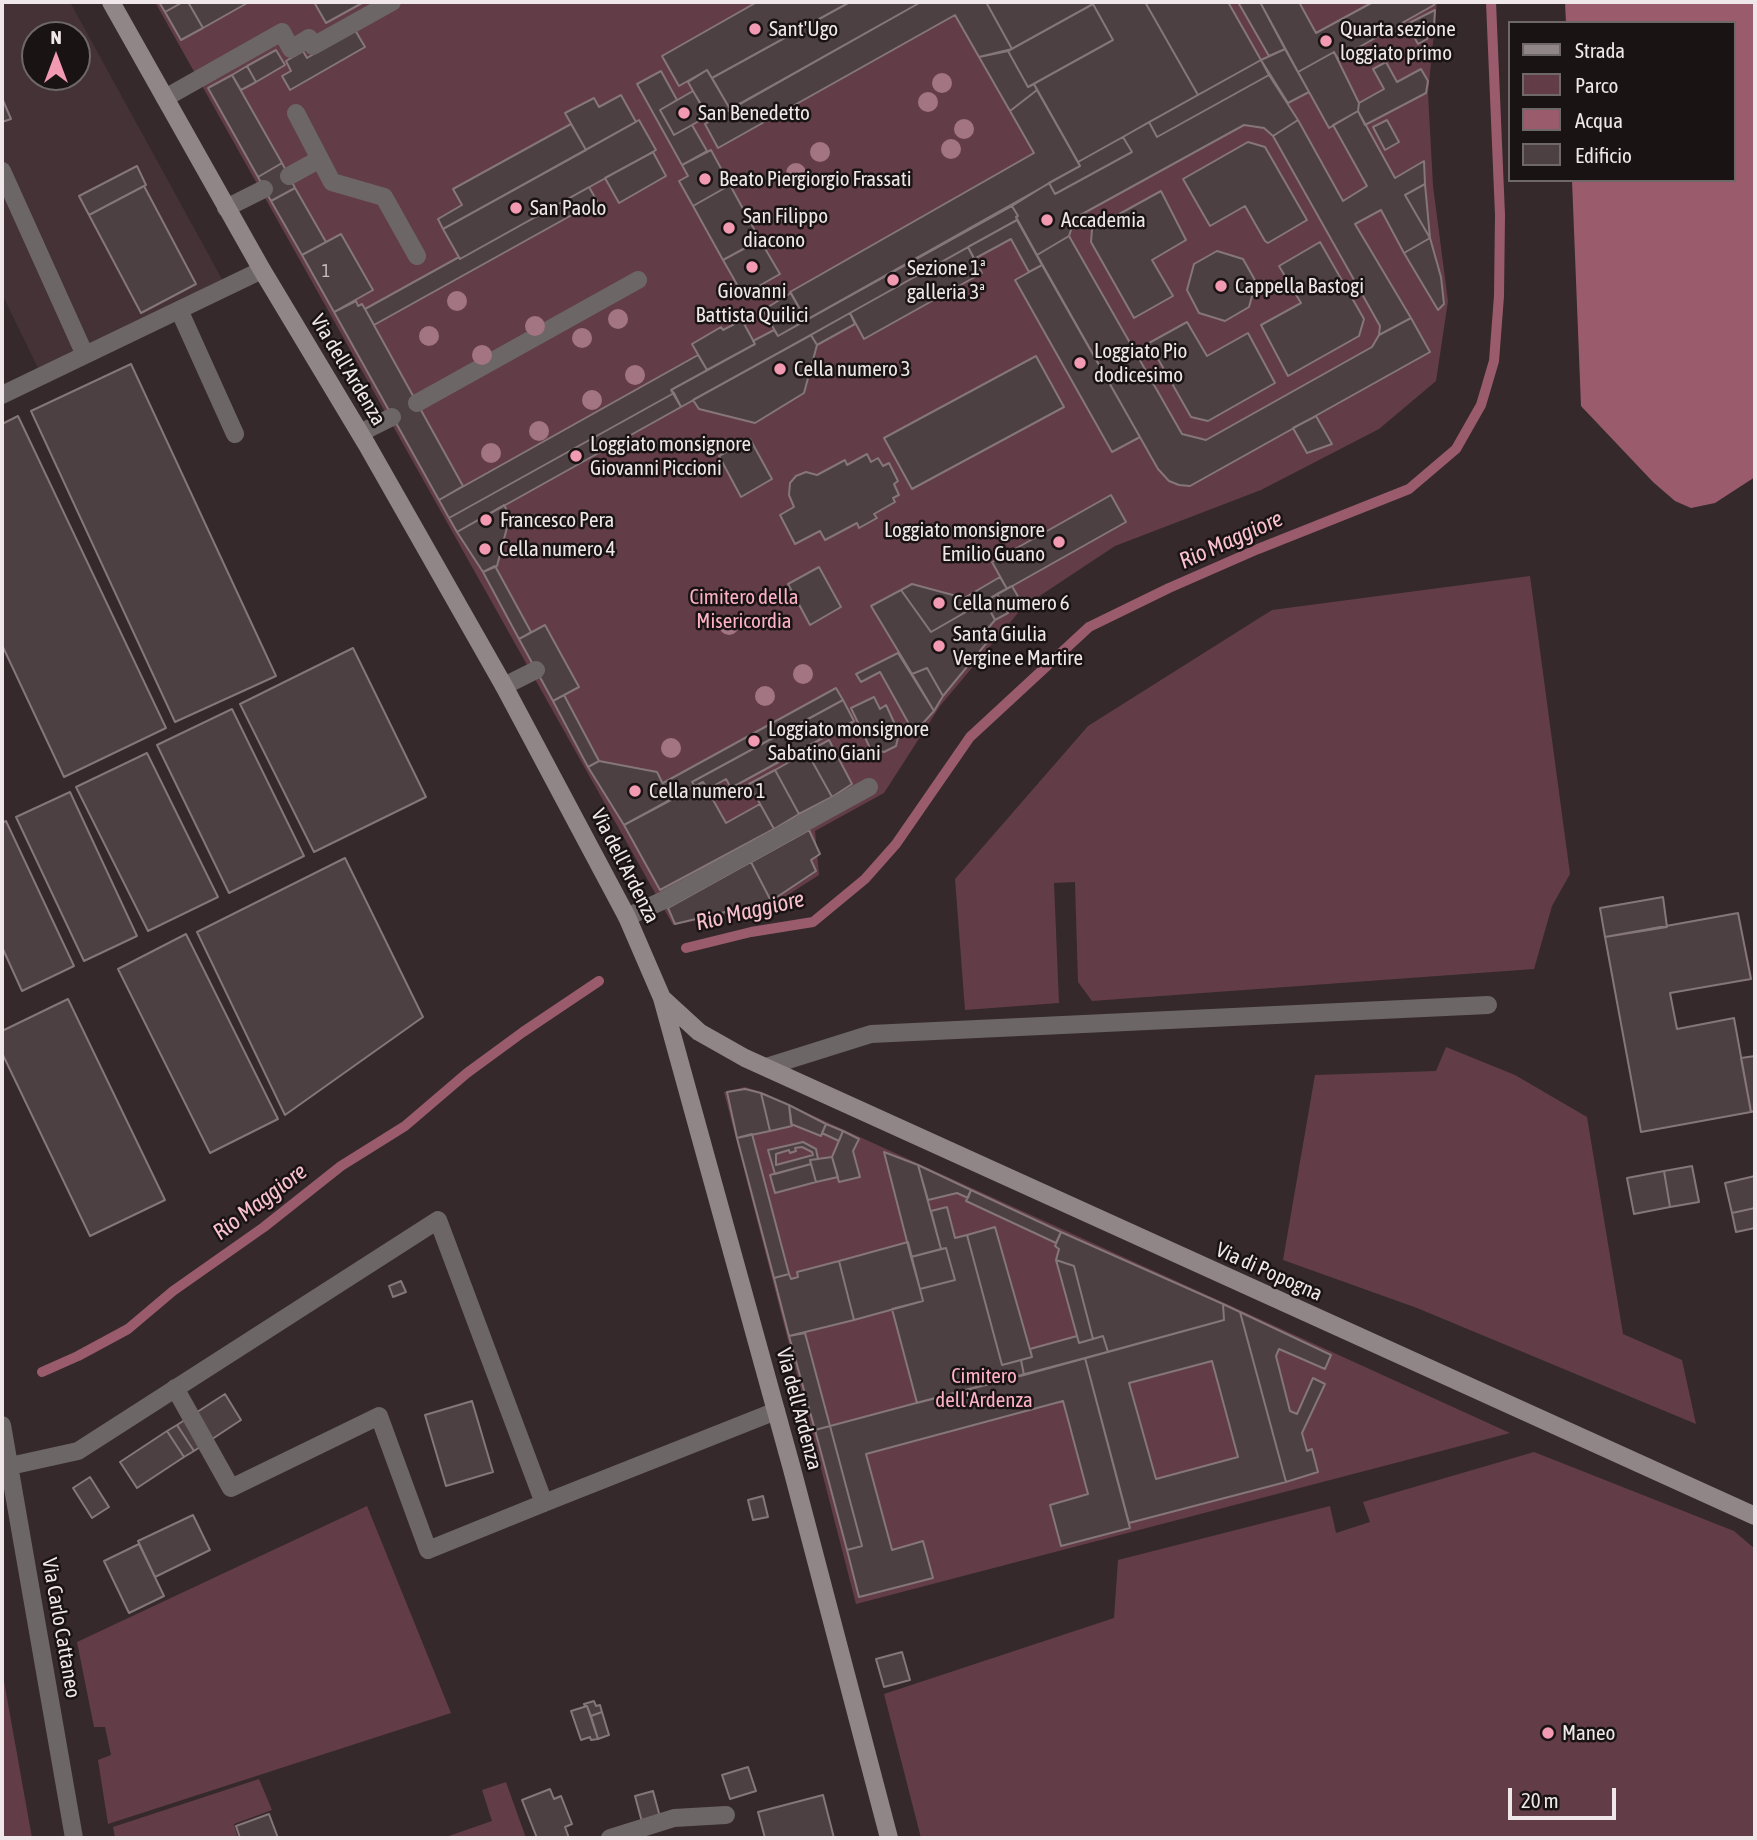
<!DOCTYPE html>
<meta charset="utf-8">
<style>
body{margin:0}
#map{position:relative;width:1757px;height:1840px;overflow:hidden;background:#35292c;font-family:"Asap Condensed",sans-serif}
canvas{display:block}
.frame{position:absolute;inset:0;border:4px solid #efe7e9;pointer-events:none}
.legend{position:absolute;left:1508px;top:21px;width:228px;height:161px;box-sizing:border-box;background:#191314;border:2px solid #6f6869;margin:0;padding:9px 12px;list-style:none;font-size:21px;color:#efe7e9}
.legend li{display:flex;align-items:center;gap:14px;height:35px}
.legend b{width:35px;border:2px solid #6f6869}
.north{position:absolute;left:21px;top:21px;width:70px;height:70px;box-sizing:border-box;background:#191314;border:2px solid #6f6869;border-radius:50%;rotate:0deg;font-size:19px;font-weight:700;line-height:28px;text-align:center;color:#efe7e9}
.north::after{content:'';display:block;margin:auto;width:24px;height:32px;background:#f19ab2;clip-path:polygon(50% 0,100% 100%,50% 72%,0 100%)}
.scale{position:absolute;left:1508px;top:1788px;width:108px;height:32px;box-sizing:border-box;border:4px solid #efe7e9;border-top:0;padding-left:9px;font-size:21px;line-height:24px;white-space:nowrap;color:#efe7e9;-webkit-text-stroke:5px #191314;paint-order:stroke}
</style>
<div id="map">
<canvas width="1757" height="1840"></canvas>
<div class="frame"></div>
<ul class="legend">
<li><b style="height:9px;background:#908688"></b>Strada</li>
<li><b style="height:19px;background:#623d47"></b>Parco</li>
<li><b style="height:19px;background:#9a5c6d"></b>Acqua</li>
<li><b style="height:19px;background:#4d4043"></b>Edificio</li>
</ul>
<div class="north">N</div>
<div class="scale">20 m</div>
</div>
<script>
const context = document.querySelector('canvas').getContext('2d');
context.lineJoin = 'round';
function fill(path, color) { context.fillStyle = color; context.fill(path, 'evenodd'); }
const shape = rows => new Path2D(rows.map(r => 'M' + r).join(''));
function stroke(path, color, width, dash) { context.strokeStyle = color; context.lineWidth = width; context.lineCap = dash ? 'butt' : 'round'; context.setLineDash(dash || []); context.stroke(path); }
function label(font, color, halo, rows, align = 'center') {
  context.font = font + ' "Asap Condensed",sans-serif'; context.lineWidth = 5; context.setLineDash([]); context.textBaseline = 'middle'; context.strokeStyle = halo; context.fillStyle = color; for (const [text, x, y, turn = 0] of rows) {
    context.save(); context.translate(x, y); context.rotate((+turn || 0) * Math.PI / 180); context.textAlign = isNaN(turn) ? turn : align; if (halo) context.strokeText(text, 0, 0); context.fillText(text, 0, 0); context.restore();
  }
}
fill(shape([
 [2,2,70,2,223,281,38,368,2,294],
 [35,35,77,35,77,77,35,77]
]), '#443237');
fill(shape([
 [155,2,1437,2,1428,93,1433,186,1448,301,1436,381,1379,429,1261,490,1115,546,1023,607,940,706,884,793,815,831,819,875,772,905,673,925],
 [1530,576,1570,874,1552,906,1534,969,1092,1001,1078,982,1075,882,1054,883,1059,1003,965,1010,955,879,1088,726,1272,610],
 [1446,1047,1515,1075,1587,1117,1623,1334,1682,1360,1696,1424,1417,1308,1283,1260,1315,1075,1436,1071],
 [745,1087,761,1092,1510,1433,856,1604,724,1092],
 [1534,1452,1734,1531,1755,1549,1755,1838,921,1838,884,1694,1114,1618,1118,1560,1330,1506,1336,1533,1370,1522,1363,1502],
 [367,1506,451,1713,108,1824,98,1760,111,1755,105,1727,94,1727,77,1642],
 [2,1670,32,1838,2,1838],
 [259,1779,272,1810,234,1824,238,1838,115,1838,113,1827],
 [506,1782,526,1838,443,1838,492,1821,482,1790]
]), '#623d47');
fill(shape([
 [1565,2,1755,2,1755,477,1715,503,1691,508,1675,501,1653,482,1581,406,1572,180,1734,180,1734,23,1566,23]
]), '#9a5c6d');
stroke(shape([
 [686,948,751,932,813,922,865,879,896,844,970,737,1089,627,1169,588,1258,549,1409,489,1456,449,1481,405,1494,361,1499,296,1500,215,1491,2],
 [42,1372,78,1356,128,1329,173,1291,264,1227,341,1166,405,1126,467,1073,523,1032,599,981]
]), '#9a5c6d', 10);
const building = shape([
 [159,2,183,2,165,12,159,2],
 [183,2,188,2,203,28,181,40,165,12,183,2],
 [188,2,249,2,203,28,188,2],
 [314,2,364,2,326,23,314,2],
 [757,2,850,2,712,78,707,70,679,86,662,56,757,2],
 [850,2,921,2,730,109,712,78,850,2],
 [921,2,986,2,1012,49,979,57,955,15,718,148,705,124,921,2],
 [986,2,1145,2,1198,95,1078,162,1034,84,1113,40,1093,4,1012,49,986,2],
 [1145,2,1228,2,1261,60,1198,95,1145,2],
 [1238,2,1260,2,1285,49,1269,56,1238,2],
 [1260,2,1299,2,1316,33,1373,2,1435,2,1434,5,1338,59,1334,52,1298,72,1260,2],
 [1093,4,1113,40,1028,87,1008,51,1093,4],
 [1435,10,1434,26,1427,39,1418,44,1407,24,1435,10],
 [355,30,365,47,290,90,282,76,291,71,286,61,303,51,307,58,355,30],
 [1285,49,1309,92,1288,103,1261,60,1285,49],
 [276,50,285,65,256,82,247,66,276,50],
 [1008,51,1028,87,1034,84,1037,90,1010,111,979,57,1008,51],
 [1334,52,1359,103,1358,111,1329,128,1298,72,1334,52],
 [1261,60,1269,75,1157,137,1149,122,1261,60],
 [1386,62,1397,82,1421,69,1428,81,1426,93,1365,125,1358,111,1359,103,1384,89,1373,69,1386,62],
 [247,66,256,82,241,90,232,75,247,66],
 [707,70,730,109,710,121,688,82,707,70],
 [661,71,677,100,660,110,674,135,692,125,707,151,682,165,637,84,661,71],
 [232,75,282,163,258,177,208,88,232,75],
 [1269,75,1298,120,1273,136,1264,128,1244,125,1075,218,1069,236,1037,255,1016,217,1018,216,1012,206,1049,183,1055,194,1132,152,1123,137,1149,122,1157,137,1269,75],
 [1037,90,1080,166,806,320,790,292,1034,153,1010,111,1037,90],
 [693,91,708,116,674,135,660,110,693,91],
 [621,95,636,122,586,150,565,113,594,98,599,107,621,95],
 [2,98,11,119,2,122,2,98],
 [1358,111,1395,178,1424,161,1425,184,1405,195,1430,238,1404,253,1381,210,1355,224,1411,318,1379,335,1380,326,1273,136,1298,120,1343,201,1367,186,1333,125,1358,111],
 [639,120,656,150,460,259,443,229,639,120],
 [1387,120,1399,142,1385,150,1373,127,1387,120],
 [571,124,586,150,443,229,438,219,462,205,453,189,571,124],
 [1123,137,1132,152,1055,194,1049,183,1080,166,1078,162,1123,137],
 [1248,142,1265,147,1307,220,1268,243,1265,241,1245,206,1210,226,1183,179,1248,142],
 [711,150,730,185,693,206,679,181,688,176,682,165,711,150],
 [653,152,666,176,619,203,605,178,653,152],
 [282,163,295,188,271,201,258,177,282,163],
 [137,166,146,185,89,215,79,196,137,166],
 [1425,184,1430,238,1405,195,1425,184],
 [730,185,760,240,723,260,693,206,730,185],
 [144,186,196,284,141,313,89,215,144,186],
 [589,187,597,201,374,325,365,309,459,257,460,259,589,187],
 [295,188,326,242,302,255,271,201,295,188],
 [1161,191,1186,240,1152,260,1173,296,1134,318,1091,242,1092,229,1161,191],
 [1012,206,1018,216,1016,217,1017,220,681,407,671,390,755,344,753,341,774,330,778,336,1012,206],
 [1017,220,1042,265,1029,272,1011,239,974,259,968,247,1017,220],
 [341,234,373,290,334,312,302,255,341,234],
 [1069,236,1182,434,1206,440,1372,347,1379,335,1411,318,1430,352,1190,486,1179,485,1169,481,1158,469,1037,255,1069,236],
 [1430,238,1441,277,1444,304,1438,310,1404,253,1430,238],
 [760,240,780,274,743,295,723,260,760,240],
 [1320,242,1364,319,1359,336,1288,376,1261,325,1301,303,1279,266,1320,242],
 [968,247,982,273,864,339,850,313,968,247],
 [1217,251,1243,259,1256,282,1249,307,1225,321,1199,313,1187,290,1194,264,1217,251],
 [1042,265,1140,437,1112,452,1015,280,1042,265],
 [791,293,806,320,778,336,763,310,791,293],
 [356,301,358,306,362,304,365,309,463,486,439,500,334,312,356,301],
 [850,313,855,324,817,345,811,335,850,313],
 [742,320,755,344,707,370,692,344,721,327,723,330,742,320],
 [1187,322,1207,356,1248,333,1275,383,1208,421,1191,417,1149,343,1187,322],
 [811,335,817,345,804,393,755,423,699,409,693,400,811,335],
 [698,355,707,370,671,390,674,393,449,518,439,500,698,355],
 [1036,356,1064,407,912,489,884,438,1036,356],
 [131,364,276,676,175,722,31,411,131,364],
 [674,393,681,407,457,532,449,518,674,393],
 [18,416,166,728,64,777,2,645,2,424,18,416],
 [1316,416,1332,444,1307,453,1293,428,1316,416],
 [750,439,772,479,741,497,719,456,750,439],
 [867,454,871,462,878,458,883,466,889,463,898,481,894,484,899,495,893,498,895,502,874,514,877,518,859,528,857,523,825,540,820,531,795,544,780,515,794,507,789,495,790,483,796,476,806,472,817,475,845,460,847,465,867,454],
 [1111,495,1126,522,1007,589,992,562,1111,495],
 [504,505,510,516,497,566,483,572,457,532,504,505],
 [495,566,531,632,519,639,483,572,495,566],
 [819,567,841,607,810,625,788,584,819,567],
 [1000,577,1007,589,971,609,964,598,1000,577],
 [912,584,964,598,971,609,931,632,901,590,912,584],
 [1012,586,1020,600,1006,608,997,594,1012,586],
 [901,590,931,632,985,601,995,620,984,633,989,640,943,696,927,668,912,674,871,606,901,590],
 [997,594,1008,613,995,620,985,601,997,594],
 [545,625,579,687,553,701,519,639,545,625],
 [353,648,426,797,314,852,240,704,353,648],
 [898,653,934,711,914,733,880,672,861,682,856,674,898,653],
 [927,668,943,696,934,711,912,674,927,668],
 [836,688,843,700,692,782,695,786,671,800,663,783,836,688],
 [564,695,599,761,588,767,553,701,564,695],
 [874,697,880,709,886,705,899,733,896,746,884,752,870,748,851,708,874,697],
 [843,700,854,721,731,788,726,779,708,789,703,782,695,786,692,782,843,700],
 [232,709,304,856,229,893,157,745,232,709],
 [829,740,852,784,832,797,807,752,829,740],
 [807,752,832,797,799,814,775,770,807,752],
 [147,753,218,897,148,931,76,787,147,753],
 [599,761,657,772,671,800,624,825,588,767,599,761],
 [775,770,799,814,774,829,749,784,775,770],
 [703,782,726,823,760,804,774,829,660,890,624,825,703,782],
 [70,792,137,936,84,961,16,817,70,792],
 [6,821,74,966,22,991,2,947,2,823,6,821],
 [809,830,820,854,811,860,816,871,771,901,751,862,809,830],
 [345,858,423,1017,285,1115,197,932,345,858],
 [751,862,771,901,675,924,668,908,751,862],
 [1663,897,1667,927,1605,937,1600,908,1663,897],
 [1738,913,1751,979,1670,993,1677,1029,1734,1018,1751,1112,1641,1132,1605,937,1738,913],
 [186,934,278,1119,210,1153,118,969,186,934],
 [68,999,165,1200,90,1236,2,1053,2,1031,68,999],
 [1755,1056,1755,1111,1751,1112,1741,1058,1755,1056],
 [745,1089,761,1093,770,1131,737,1138,727,1092,745,1089],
 [761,1093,789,1105,792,1126,770,1131,761,1093],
 [789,1105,826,1124,821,1136,791,1124,789,1105],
 [826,1124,843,1131,839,1141,822,1133,826,1124],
 [843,1131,859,1139,853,1151,860,1177,839,1182,832,1157,843,1131],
 [752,1134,789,1274,774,1278,737,1138,752,1134],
 [803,1142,816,1149,818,1159,810,1160,811,1164,775,1174,768,1150,803,1142],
 [802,1147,812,1152,813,1155,776,1165,776,1154,789,1150,790,1153,796,1151,795,1148,802,1147],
 [884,1152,918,1165,941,1249,911,1257,884,1152],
 [832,1157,838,1177,816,1182,810,1160,832,1157],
 [811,1164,816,1182,775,1193,770,1175,811,1164],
 [918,1165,971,1190,968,1198,957,1193,928,1200,918,1165],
 [1692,1166,1699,1202,1670,1207,1664,1171,1692,1166],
 [1664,1171,1670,1207,1634,1214,1627,1178,1664,1171],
 [1755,1176,1755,1208,1732,1213,1725,1183,1755,1176],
 [971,1190,1061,1232,1056,1243,966,1201,971,1190],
 [947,1207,955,1238,967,1235,1002,1365,1021,1360,1024,1375,917,1403,892,1309,923,1301,920,1289,955,1280,946,1248,941,1249,931,1211,947,1207],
 [1755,1208,1755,1228,1736,1232,1732,1213,1755,1208],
 [995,1227,1032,1357,1002,1365,967,1235,995,1227],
 [1061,1232,1223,1304,1224,1320,1108,1352,1103,1336,1093,1339,1074,1266,1056,1260,1059,1249,1055,1246,1061,1232],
 [908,1242,923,1301,854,1320,839,1261,908,1242],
 [946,1248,955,1280,920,1289,911,1257,946,1248],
 [1056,1260,1074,1266,1093,1339,1079,1343,1056,1260],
 [839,1261,854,1320,789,1336,774,1278,789,1274,791,1279,798,1277,797,1272,839,1261],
 [401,1281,406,1292,393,1297,389,1286,401,1281],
 [1223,1304,1240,1312,1286,1482,1129,1523,1085,1358,1224,1320,1223,1304],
 [1212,1361,1238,1457,1156,1479,1129,1383,1212,1361],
 [1240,1312,1331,1355,1325,1369,1279,1349,1276,1356,1290,1411,1297,1414,1313,1378,1325,1384,1302,1433,1307,1451,1312,1449,1318,1472,1286,1482,1240,1312],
 [805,1333,830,1426,815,1430,789,1336,805,1333],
 [1077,1336,1079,1343,1103,1336,1108,1352,1024,1375,1021,1360,1032,1357,1030,1349,1077,1336],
 [1085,1358,1130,1528,1061,1546,1050,1505,1088,1494,1063,1401,866,1454,892,1550,923,1541,933,1578,859,1597,847,1550,862,1546,830,1426,1085,1358],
 [225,1394,241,1420,194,1451,177,1425,225,1394],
 [472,1401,493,1472,446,1486,425,1415,472,1401],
 [177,1425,194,1451,184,1457,167,1431,177,1425],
 [830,1426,862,1546,847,1550,815,1430,830,1426],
 [167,1431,184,1457,137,1488,120,1462,167,1431],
 [90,1477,109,1507,92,1518,73,1488,90,1477],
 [763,1496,768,1517,753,1520,748,1500,763,1496],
 [193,1515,210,1550,155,1577,138,1541,193,1515],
 [139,1544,164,1596,129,1613,104,1561,139,1544],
 [902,1652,910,1680,884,1687,876,1659,902,1652],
 [594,1701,596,1706,600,1705,602,1712,591,1716,587,1706,585,1706,584,1704,594,1701],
 [587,1706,598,1739,591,1740,590,1737,581,1740,571,1711,587,1706],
 [602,1712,609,1735,598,1739,591,1716,602,1712],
 [748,1767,756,1791,730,1799,722,1775,748,1767],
 [550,1789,554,1799,561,1796,572,1824,565,1827,569,1838,537,1838,522,1800,550,1789],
 [653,1791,660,1817,642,1822,635,1796,653,1791],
 [823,1795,834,1838,765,1838,758,1812,823,1795],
 [269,1814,278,1838,240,1838,236,1826,269,1814]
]);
fill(building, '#4d4043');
stroke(building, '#85767a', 2);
stroke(shape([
 [165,98,282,32,291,49,309,38,313,46,392,2],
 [296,113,332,182,384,197,417,256],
 [2,171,85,355],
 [289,176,320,159],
 [226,208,264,189],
 [180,312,235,434],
 [2,395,262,270],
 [417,403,638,280],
 [360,433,392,417],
 [504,686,536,670],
 [627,917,664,900,869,787],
 [175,1388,231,1488,379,1416,428,1550,544,1503],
 [10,1466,78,1451,438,1220,544,1503,776,1411],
 [610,1838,674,1818,726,1815]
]), '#6c6667', 18);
stroke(shape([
 [766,1067,871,1034,1488,1005],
 [2,1425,74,1838]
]), '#6c6667', 18);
stroke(shape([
 [111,2,262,270,367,445,504,686,627,917,662,998,792,1469,889,1838],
 [663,999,699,1032,745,1058,1755,1516]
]), '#908688', 18);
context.fillStyle = '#a37481';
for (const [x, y] of [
 [942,83],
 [928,102],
 [964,129],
 [951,149],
 [820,152],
 [796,173],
 [457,301],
 [618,319],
 [535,326],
 [429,336],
 [582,338],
 [482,355],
 [635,375],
 [592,400],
 [539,431],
 [491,453],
 [729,625],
 [803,674],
 [765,696],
 [671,748]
]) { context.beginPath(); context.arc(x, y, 10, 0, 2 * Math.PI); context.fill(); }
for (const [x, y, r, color] of [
 [755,29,7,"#f19ab2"],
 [1326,41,7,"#f19ab2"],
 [684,113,7,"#f19ab2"],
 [705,179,7,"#f19ab2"],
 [516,208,7,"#f19ab2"],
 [1047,220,7,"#f19ab2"],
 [729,228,7,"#f19ab2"],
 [752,267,7,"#f19ab2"],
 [893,280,7,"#f19ab2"],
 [1221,286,7,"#f19ab2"],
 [1080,363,7,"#f19ab2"],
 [780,369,7,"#f19ab2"],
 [576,456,7,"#f19ab2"],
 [486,520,7,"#f19ab2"],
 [1059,542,7,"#f19ab2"],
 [485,549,7,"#f19ab2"],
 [939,603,7,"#f19ab2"],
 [939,646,7,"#f19ab2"],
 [754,741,7,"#f19ab2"],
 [635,791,7,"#f19ab2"],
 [1548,1733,7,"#f19ab2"]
]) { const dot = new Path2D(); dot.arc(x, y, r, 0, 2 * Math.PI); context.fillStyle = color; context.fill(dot); stroke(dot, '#191314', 2.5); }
label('18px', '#c6bdc0', null, [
 ["1",326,271]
]);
label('21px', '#efe7e9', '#191314', [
 ["Sant'Ugo",769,29],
 ["Quarta sezione",1340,29],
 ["loggiato primo",1340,53],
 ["San Benedetto",698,113],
 ["Beato Piergiorgio Frassati",719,179],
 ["San Paolo",530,208],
 ["San Filippo",743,216],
 ["diacono",743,240],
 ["Accademia",1061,220],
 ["Sezione 1ª",907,268],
 ["galleria 3ª",907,292],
 ["Cappella Bastogi",1235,286],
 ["Giovanni",752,291,"center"],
 ["Battista Quilici",752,315,"center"],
 ["Loggiato Pio",1094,351],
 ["dodicesimo",1094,375],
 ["Cella numero 3",794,369],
 ["Loggiato monsignore",590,444],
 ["Giovanni Piccioni",590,468],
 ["Francesco Pera",500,520],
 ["Loggiato monsignore",1045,530,"right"],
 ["Emilio Guano",1045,554,"right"],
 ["Cella numero 4",499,549],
 ["Cella numero 6",953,603],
 ["Santa Giulia",953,634],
 ["Vergine e Martire",953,658],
 ["Loggiato monsignore",768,729],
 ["Sabatino Giani",768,753],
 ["Cella numero 1",649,791],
 ["Maneo",1562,1733]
], 'left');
label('21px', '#efe7e9', '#191314', [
 ["Via dell'Ardenza",348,370,59],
 ["Via dell'Ardenza",625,866,63],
 ["Via di Popogna",1269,1272,24],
 ["Via dell'Ardenza",799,1409,75],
 ["Via Carlo Cattaneo",61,1628,80]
]);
label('21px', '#fdb2c6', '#191314', [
 ["Cimitero della",744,597],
 ["Misericordia",744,621],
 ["Cimitero",984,1376],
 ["dell'Ardenza",984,1400]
]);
label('italic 23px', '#fac1cf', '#191314', [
 ["Rio Maggiore",1231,540,-24],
 ["Rio Maggiore",750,911,-13],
 ["Rio Maggiore",260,1202,-37]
]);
</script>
